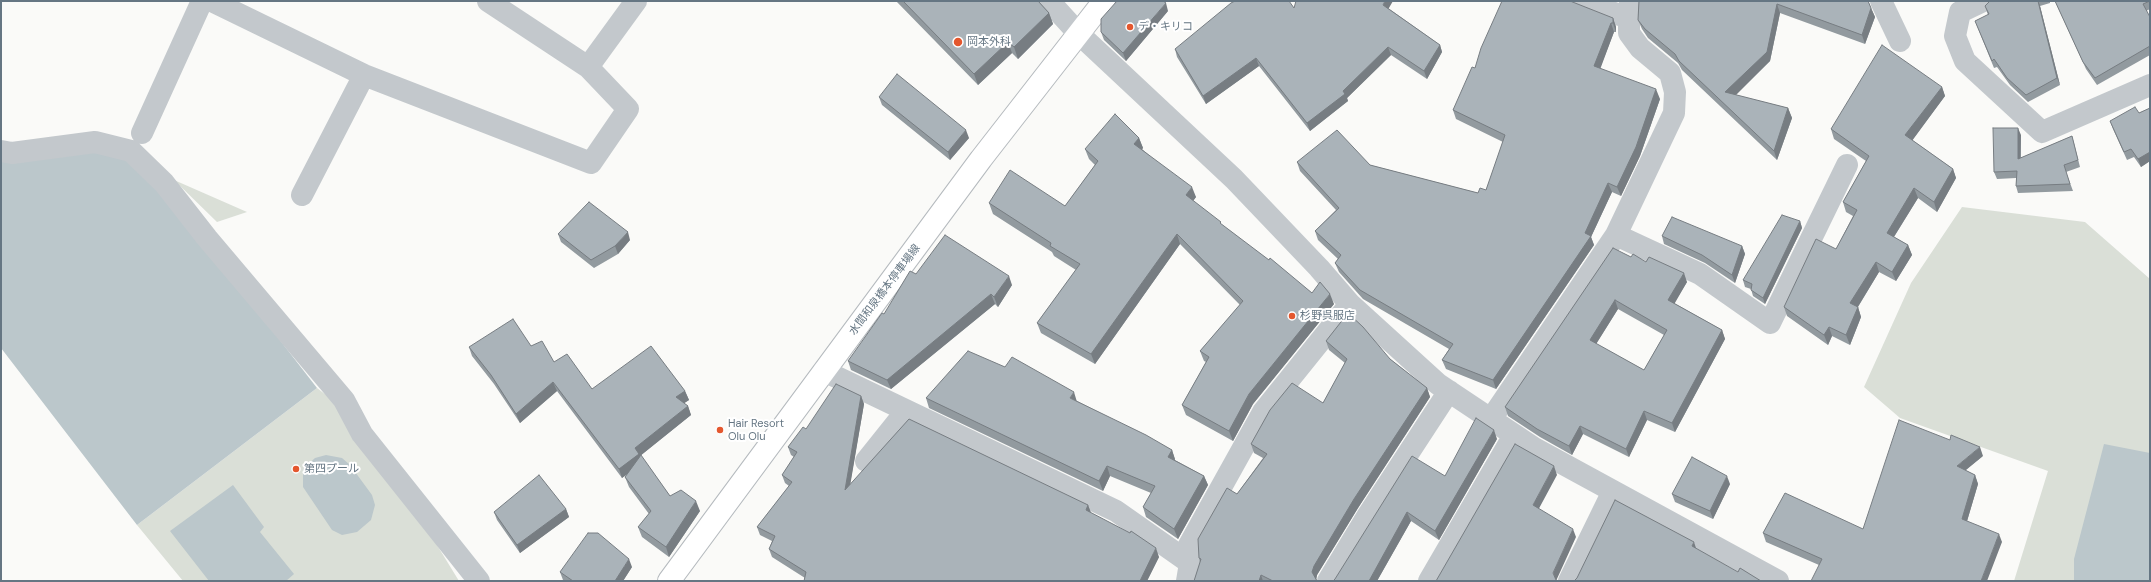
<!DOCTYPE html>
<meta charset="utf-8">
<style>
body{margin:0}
#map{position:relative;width:2151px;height:582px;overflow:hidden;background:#fafaf8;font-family:"DM Sans",sans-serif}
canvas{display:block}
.frame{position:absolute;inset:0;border:2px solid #657683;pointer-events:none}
</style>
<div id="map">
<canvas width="2151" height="582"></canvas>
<div class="frame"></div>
</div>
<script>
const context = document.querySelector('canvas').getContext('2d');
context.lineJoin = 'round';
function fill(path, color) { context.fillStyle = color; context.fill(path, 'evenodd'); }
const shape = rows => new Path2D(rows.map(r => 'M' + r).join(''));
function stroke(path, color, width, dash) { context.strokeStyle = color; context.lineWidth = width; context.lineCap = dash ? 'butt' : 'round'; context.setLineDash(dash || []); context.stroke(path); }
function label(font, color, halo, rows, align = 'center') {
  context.font = font + ' "DM Sans","Noto Sans JP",sans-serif'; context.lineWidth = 4; context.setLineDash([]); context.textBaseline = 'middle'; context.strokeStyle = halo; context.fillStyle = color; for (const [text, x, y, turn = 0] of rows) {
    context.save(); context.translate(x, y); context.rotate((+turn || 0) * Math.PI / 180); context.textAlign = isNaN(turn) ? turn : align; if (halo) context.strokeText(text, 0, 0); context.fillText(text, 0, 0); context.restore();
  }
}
fill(shape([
 [174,180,247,212,217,222],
 [1962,207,2085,222,2150,279,2150,581,2014,581,2048,471,1900,418,1864,387,1911,283],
 [317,388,343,408,407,496,459,581,183,581,137,525]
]), '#dadfd7');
fill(shape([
 [96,152,130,160,173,202,317,388,137,525,1,348,1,158],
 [2104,444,2150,453,2150,581,2074,581,2074,559],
 [326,455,342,458,350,465,372,495,375,505,371,520,357,532,342,535,332,530,303,487,303,469,315,458],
 [233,485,264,527,260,532,294,574,286,581,209,581,170,531]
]), '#bbc7cb');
const major = shape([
 [669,581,981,159,1104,1]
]);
stroke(major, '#b5babe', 24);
stroke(shape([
 [212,1,364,75,591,163,628,109,588,67,636,1],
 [488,1,588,67],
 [1049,1,1078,33,1234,179,1319,268,1350,304,1438,384,1534,448,1778,581],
 [1581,1,1628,18],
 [1881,1,1900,41],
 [1983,1,1960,12,1955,36,1965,61,2042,132,2150,85],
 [142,133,202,1],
 [1,151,12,153,95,142,131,151,164,183,207,238,344,400,362,434,479,581],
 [302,195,364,75],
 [1616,235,1700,274,1770,323,1847,165],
 [824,371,1116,511,1190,563],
 [1491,419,1616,235,1674,113,1675,92,1670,73,1640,48,1629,33,1629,7,1631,1],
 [866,461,906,411],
 [1187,581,1190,563,1189,545,1263,412,1350,304],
 [1328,581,1368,515,1449,391],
 [1429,581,1514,435],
 [1569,581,1613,491]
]), '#c3c8cc', 22);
stroke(major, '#fff', 22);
fill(shape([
 [896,1,1038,1,1049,13,1053,24,1018,59,1012,53,978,85],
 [1639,1,1868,1,1875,17,1865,44,1780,13,1770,61,1735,95,1788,108,1792,118,1777,160,1682,70,1678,63,1648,38,1642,29,1638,20],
 [1990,1,2050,1,2050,3,2040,6,2060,85,2028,102,2010,85,1997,67,1994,68,1975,21,1988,15,1985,6],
 [2055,1,2150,1,2150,9,2146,11,2150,17,2150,55,2097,85,2086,69],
 [1388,8,1440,45,1442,52,1427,79,1391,55,1347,98,1348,101,1310,131,1259,66,1206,104,1177,57,1175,49],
 [1168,11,1126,61,1104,40,1101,32],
 [1613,18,1616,27,1616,32,1614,32,1600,68,1660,99,1640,156,1621,196,1612,192,1591,237,1594,245,1496,389,1446,369,1442,360,1449,349,1363,299,1339,272,1335,263,1338,259,1318,240,1315,231,1336,210,1300,171,1297,162,1370,165,1478,193,1486,190,1503,142,1456,119,1453,110,1475,68],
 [1942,87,1945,96,1912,140,1953,169,1956,178,1937,212,1918,198,1894,237,1908,245,1912,255,1896,281,1879,272,1858,307,1861,317,1850,345,1832,336,1828,345,1787,316,1784,307,1836,249,1853,216,1846,212,1843,202,1866,161,1834,139,1831,129],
 [879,97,969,138,950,160,882,105],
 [2150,108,2150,161,2141,167,2134,157,2127,160,2113,129,2110,121,2139,113],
 [2021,135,2021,158,2072,136,2074,143,2080,167,2066,172,2073,191,2018,193,2016,186,2016,178,1997,179,1994,172],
 [1139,138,1143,148,1142,149,1196,197,1193,201,1222,225,1312,293,1334,304,1253,404,1233,441,1186,415,1182,405,1206,362,1204,361,1200,351,1240,305,1180,244,1095,364,1041,333,1037,323,1076,270,1054,256,1052,252,993,214,989,203,1065,206,1095,165,1089,159,1085,149],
 [1800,221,1802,228,1765,304,1753,296,1751,289,1745,287,1743,280],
 [558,234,630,240,618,254,594,268,561,242],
 [1662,236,1742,246,1745,254,1735,283,1705,263,1664,244],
 [1646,262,1687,282,1674,303,1722,330,1725,339,1675,432,1647,420,1629,457,1583,434,1572,455,1540,437,1508,416,1505,407],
 [1618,309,1664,335,1644,370,1596,344],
 [916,274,1012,285,998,307,995,304,891,389,851,370,848,361,884,314],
 [1326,341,1390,359,1427,388,1430,397,1358,508,1317,575,1316,579,1317,581,1194,581,1200,563,1199,558,1237,494,1263,458,1254,453,1251,444,1323,403,1345,363,1329,350],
 [531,346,592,389,685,391,689,400,684,403,688,406,691,415,640,456,670,496,700,511,669,557,642,537,638,527,649,514,629,487,625,477,627,474,622,478,557,391,520,423,494,384,472,356,469,347],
 [861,396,864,404,850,484,1088,505,1091,513,1159,557,1147,581,804,581,805,578,772,557,769,549,772,541,760,535,757,527,789,486,785,483,782,475,794,457,791,455,788,447,806,429],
 [926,398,1077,401,1172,450,1175,460,1204,476,1208,485,1178,539,1146,517,1143,507,1151,493,1110,476,1103,491,929,408],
 [1497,439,1439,540,1411,521,1377,581,1333,581,1445,476],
 [1983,456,1965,470,1975,475,1978,484,1967,521,2002,542,1819,565,1766,542,1763,533,1863,529],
 [1730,484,1713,519,1675,502,1672,494],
 [566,509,569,517,520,553,497,520,494,512],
 [632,567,623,581,564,581,563,580,560,572]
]), '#929a9f');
fill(shape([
 [1385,1,1393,1,1386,13,1383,5],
 [2038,1,2040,6,2060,85,2057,78],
 [1166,3,1168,11,1126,61,1123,53],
 [1777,4,1780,13,1770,61,1729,102,1725,92],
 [1871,8,1875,17,1865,44,1862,35],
 [1049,13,1053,24,1018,59,1014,47],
 [1613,18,1616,27,1616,32,1613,23],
 [1611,23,1614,32,1598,75,1594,66],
 [1008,42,1012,53,978,85,974,74],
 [1440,45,1442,52,1427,79,1424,71],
 [1388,47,1391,55,1347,98,1348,101,1310,131,1307,123,1343,91],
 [1256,58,1259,66,1206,104,1203,96],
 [1942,87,1945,96,1909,145,1905,135],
 [1656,89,1660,99,1640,156,1621,196,1617,187],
 [1788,108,1792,118,1777,160,1774,151],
 [2018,128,2021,135,2020,166,2018,159],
 [966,130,969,138,950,160,948,152],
 [1139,138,1143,148,1138,154,1134,144],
 [2150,152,2150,161,2141,167,2138,159],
 [1953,169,1956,178,1937,212,1934,202],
 [1608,183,1612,192,1591,237,1594,245,1496,389,1493,380,1585,233],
 [1192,187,1196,197,1190,205,1186,195],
 [1914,188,1918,198,1890,243,1887,233],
 [1800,221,1802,228,1765,304,1763,298],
 [628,232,630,240,618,254,615,246],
 [1177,234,1180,244,1095,364,1091,354],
 [1908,245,1912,255,1896,281,1892,272],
 [1742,246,1745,254,1735,283,1732,275],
 [1876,262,1879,272,1854,313,1850,303],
 [1684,273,1687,282,1672,308,1668,300],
 [1009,276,1012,285,998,307,994,297],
 [991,294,995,304,891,389,887,380],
 [1330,294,1334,304,1253,404,1233,441,1229,431,1249,394],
 [1615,300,1618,309,1593,349,1590,340],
 [1858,307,1861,317,1850,345,1846,335],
 [1829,327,1832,336,1828,345,1824,335],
 [1722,330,1725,339,1675,432,1672,423],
 [553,382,557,391,520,423,516,414],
 [1427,388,1430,397,1358,508,1317,575,1316,581,1312,572,1314,566,1354,499],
 [685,391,689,400,680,406,676,397],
 [1074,392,1077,402,1070,398],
 [861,396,864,404,848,498,845,490],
 [688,406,691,415,640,456,642,463,622,478,619,469,635,448],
 [1644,411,1647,420,1629,457,1626,449],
 [1580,426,1583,434,1572,455,1569,446],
 [1494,430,1497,439,1439,540,1435,531],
 [1980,447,1983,456,1960,475,1957,466],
 [1172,450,1175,459,1172,466,1168,457],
 [1107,466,1110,476,1103,491,1099,481],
 [1554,466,1557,475,1536,514,1533,505],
 [1975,475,1978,484,1965,528,1962,519],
 [1204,476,1208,485,1178,539,1174,529],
 [1727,476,1730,484,1713,519,1710,511],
 [696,501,700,511,669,557,666,547],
 [1088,505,1091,513,1086,510],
 [566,509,569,517,520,553,517,545],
 [1407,512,1411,521,1377,581,1369,581],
 [1573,529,1576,537,1556,581,1553,573],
 [1999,534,2002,542,1987,581,1981,581],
 [1694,542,1697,551,1692,546],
 [1156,548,1159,557,1147,581,1140,581],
 [629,559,632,567,623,581,615,581],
 [1261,575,1263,581,1259,581]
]), '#777d82');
const building = shape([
 [903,1,1038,1,1049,13,1014,47,1008,42,974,74,903,1],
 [1117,1,1163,1,1166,3,1123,53,1101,32,1101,19,1117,1],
 [1235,1,1289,1,1294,8,1296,1,1385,1,1383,5,1440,45,1424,71,1388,47,1343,91,1345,94,1307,123,1256,58,1203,96,1175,49,1231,3,1235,1],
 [1502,1,1570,1,1613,18,1613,23,1611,23,1594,66,1656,89,1636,147,1617,187,1608,183,1585,233,1591,236,1493,380,1442,360,1453,344,1360,290,1335,263,1341,255,1315,231,1339,208,1297,162,1337,130,1370,165,1478,193,1480,188,1486,190,1505,135,1453,110,1472,67,1475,68,1481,48,1502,1],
 [1639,1,1868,1,1871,8,1862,35,1777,4,1767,52,1725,92,1788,108,1774,151,1679,61,1675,54,1645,29,1638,20,1639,1],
 [1990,1,2038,1,2057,78,2026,95,2007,78,1994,59,1992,61,1975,21,1989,14,1985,6,1990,1],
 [2055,1,2150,1,2143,4,2150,17,2150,46,2095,78,2083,62,2055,1],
 [1882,45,1942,87,1905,135,1953,169,1934,202,1914,188,1887,233,1908,245,1892,272,1876,262,1850,303,1858,307,1846,335,1829,327,1824,335,1784,307,1816,239,1836,249,1857,210,1843,202,1869,156,1831,129,1882,45],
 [897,74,966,130,948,152,879,97,897,74],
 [2135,107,2139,113,2150,108,2150,152,2138,159,2131,149,2124,152,2110,121,2135,107],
 [1115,114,1139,138,1134,144,1192,187,1186,195,1221,222,1220,223,1269,260,1270,258,1312,293,1320,282,1330,294,1249,394,1229,431,1182,405,1209,357,1200,351,1243,301,1177,234,1091,354,1037,323,1080,264,1050,246,1051,243,989,203,1010,170,1065,206,1098,161,1085,149,1115,114],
 [1993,128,2018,128,2018,159,2072,136,2078,160,2064,165,2070,184,2016,186,2017,171,1994,172,1993,128],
 [589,202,628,232,615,246,591,260,558,234,589,202],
 [1782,215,1800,221,1763,298,1751,290,1752,284,1743,280,1782,215],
 [1672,217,1742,246,1732,275,1702,255,1662,236,1672,217],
 [945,235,1009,276,994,297,991,294,887,380,848,361,882,313,884,314,910,271,916,274,945,235],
 [1613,248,1631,257,1633,254,1646,262,1649,257,1684,273,1668,300,1722,330,1672,423,1644,411,1626,449,1580,426,1569,446,1537,429,1505,407,1613,248],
 [1615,300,1667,330,1644,370,1590,340,1615,300],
 [1348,313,1363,327,1390,359,1427,388,1354,499,1314,566,1312,572,1317,581,1273,581,1261,575,1259,581,1194,581,1201,559,1199,558,1198,539,1227,488,1237,494,1267,454,1251,444,1270,410,1292,383,1323,403,1347,359,1326,341,1348,313],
 [513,319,531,346,542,341,554,362,567,354,592,389,651,346,685,391,676,397,688,406,635,448,639,454,619,469,553,382,516,414,491,375,469,347,513,319],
 [968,351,1005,367,1012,357,1074,392,1070,398,1146,435,1172,450,1168,457,1204,476,1174,529,1143,507,1155,486,1107,466,1099,481,926,398,968,351],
 [836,384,861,396,845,490,909,419,1088,505,1086,510,1130,533,1131,531,1156,548,1140,581,804,581,806,572,769,549,775,536,757,527,792,482,782,475,797,452,788,447,803,427,806,429,836,384],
 [1476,418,1494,430,1435,531,1407,512,1369,581,1333,581,1335,579,1412,456,1445,476,1476,418],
 [1899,420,1950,440,1951,435,1980,447,1957,466,1975,475,1962,519,1999,534,1981,581,1811,581,1822,559,1763,533,1785,493,1863,529,1899,420],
 [1515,444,1554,466,1533,505,1573,529,1553,573,1556,580,1558,581,1436,581,1515,444],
 [641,455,670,496,681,490,696,501,666,547,638,527,651,511,625,477,641,455],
 [1692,457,1727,476,1710,511,1672,494,1692,457],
 [539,475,566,509,517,545,494,512,539,475],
 [1615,500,1694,542,1692,546,1738,572,1740,568,1761,581,1574,581,1577,578,1615,500],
 [588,533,598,533,629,559,615,581,573,581,560,572,588,533]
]);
fill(building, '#aab3b9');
stroke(building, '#777d82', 1);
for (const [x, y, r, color] of [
 [1130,27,4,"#e4572e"],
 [958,42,5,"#e4572e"],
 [1292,316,4,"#e4572e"],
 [720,430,4,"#e4572e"],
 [296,469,4,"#e4572e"]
]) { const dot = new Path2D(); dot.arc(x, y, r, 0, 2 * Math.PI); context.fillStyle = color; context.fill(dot); stroke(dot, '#fff', 1.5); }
label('11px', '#657683', '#fff', [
 ["デ・キリコ",1138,27],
 ["岡本外科",967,42],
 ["杉野呉服店",1300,316],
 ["Hair Resort",728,424],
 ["Olu Olu",728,437],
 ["第四プール",304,469]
], 'left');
label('11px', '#657683', '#fff', [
 ["水間和泉橋本停車場線",885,290,-53]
]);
</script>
